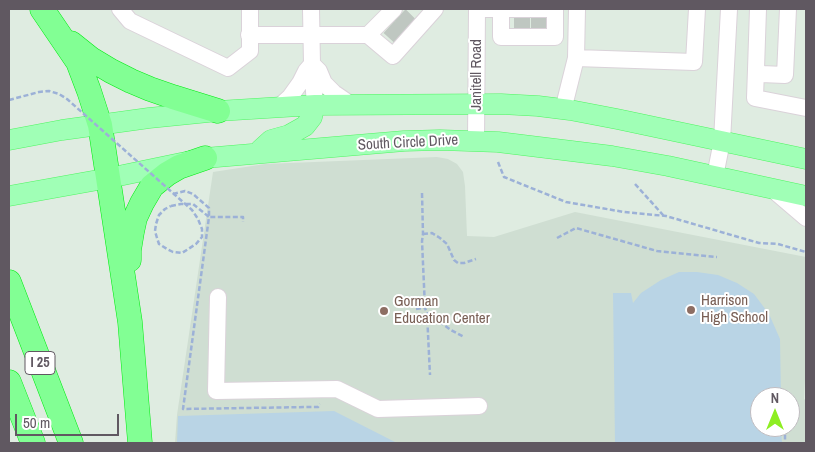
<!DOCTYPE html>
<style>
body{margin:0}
#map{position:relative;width:815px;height:452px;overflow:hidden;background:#dfece1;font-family:"Archivo Narrow",sans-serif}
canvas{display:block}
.frame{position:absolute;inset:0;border:10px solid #605861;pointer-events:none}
.north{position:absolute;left:750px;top:387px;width:50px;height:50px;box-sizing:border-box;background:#fff;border:1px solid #bfbcc0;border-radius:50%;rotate:0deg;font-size:14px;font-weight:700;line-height:20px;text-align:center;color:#605861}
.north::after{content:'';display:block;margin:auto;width:18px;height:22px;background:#8eee22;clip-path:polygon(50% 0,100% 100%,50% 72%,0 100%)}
.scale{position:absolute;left:15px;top:414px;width:104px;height:22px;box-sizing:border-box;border:2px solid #605861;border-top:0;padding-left:6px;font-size:15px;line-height:18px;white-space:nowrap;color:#605861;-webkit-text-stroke:4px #fff;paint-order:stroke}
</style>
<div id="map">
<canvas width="815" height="452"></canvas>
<div class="frame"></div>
<div class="north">N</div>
<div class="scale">50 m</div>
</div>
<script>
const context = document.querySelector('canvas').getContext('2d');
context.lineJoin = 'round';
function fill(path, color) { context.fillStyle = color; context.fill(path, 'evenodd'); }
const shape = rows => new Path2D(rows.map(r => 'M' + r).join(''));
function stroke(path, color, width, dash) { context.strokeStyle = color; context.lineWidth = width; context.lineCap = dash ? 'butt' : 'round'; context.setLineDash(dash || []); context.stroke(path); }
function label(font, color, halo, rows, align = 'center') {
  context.font = font + ' "Archivo Narrow",sans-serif'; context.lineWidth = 4; context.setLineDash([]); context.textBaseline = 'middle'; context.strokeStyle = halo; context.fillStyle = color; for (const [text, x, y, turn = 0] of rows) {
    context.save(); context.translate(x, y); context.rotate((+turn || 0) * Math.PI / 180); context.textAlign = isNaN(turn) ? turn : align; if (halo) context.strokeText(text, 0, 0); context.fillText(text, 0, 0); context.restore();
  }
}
fill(shape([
 [437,157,448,159,457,164,463,172,465,186,467,236,494,237,575,212,806,257,806,362,804,399,806,400,806,443,175,443,177,415,213,172,265,164],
 [760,397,790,397,790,427,760,427]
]), '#cfded2');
fill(shape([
 [679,272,697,272,718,275,737,283,754,294,769,314,780,339,781,397,760,397,760,427,781,427,782,443,615,443,613,293,631,293,633,303,641,293,661,280],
 [334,411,397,443,177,443,178,416]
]), '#b9d4e5');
stroke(shape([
 [400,15,410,25],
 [522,16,522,31],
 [539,17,539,31],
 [389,27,400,37]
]), '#bfc7c1', 16, [16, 8]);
const minor = shape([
 [120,9,130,21,228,68,250,51,250,9],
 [311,9,312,64,315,105],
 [477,9,555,9,555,37,501,37,501,9],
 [758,9,756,69,761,74,785,75,788,9],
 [249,35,368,35,393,56,435,9],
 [368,35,394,9],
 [576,58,694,62,697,9],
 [313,65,319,71,324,83,334,93,350,104],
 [756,69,755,98,806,108],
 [279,107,290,97,300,83,306,71,312,64],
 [563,110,576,58,577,9],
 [476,141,477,9],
 [715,176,722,141,729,9],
 [772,189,806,218],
 [218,297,216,391,337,389,378,409,479,406]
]);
const major = shape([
 [9,140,62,130,149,118,218,111,315,105,501,104,538,106,570,110,617,119,806,159],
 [260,150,271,140,289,135,305,126,312,117,315,105],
 [9,196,109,178,205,158,404,141,440,140,498,142,612,156,668,166,806,196]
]);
const highway = shape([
 [42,9,78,62,89,91,100,125,130,322,140,443],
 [71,43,91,59,111,71,131,81,150,89,173,97,218,111],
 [129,260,129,250,132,232,135,218,142,203,152,186,167,174,179,167,205,158],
 [9,282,71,443],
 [9,382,33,443]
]);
stroke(minor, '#dad2d9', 18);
stroke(major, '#4ef561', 21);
stroke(highway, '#00ea12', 25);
stroke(shape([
 [498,162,504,177,566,202,624,212,666,216,759,243,778,244,806,252],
 [635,184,663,215],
 [422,193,423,234,422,241,425,308,427,313,430,375],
 [173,194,185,191,193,194,209,208,209,217,243,217,243,222],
 [171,206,181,204,193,204,209,217,183,409,308,407,318,407,320,404],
 [423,234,432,233,440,238,447,244,454,260,458,263,464,263,476,259],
 [557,238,576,228,657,251,717,257],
 [416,309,424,308],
 [427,313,451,330,464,337],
 [785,427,785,443]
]), '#9cb1d7', 2.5, [5, 2.5]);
stroke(minor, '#fff', 16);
stroke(major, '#a0ffb6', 20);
stroke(highway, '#82ff94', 24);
stroke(shape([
 [9,100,39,92,49,91,59,94,67,99,192,210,198,219,202,229,202,237,196,244,182,253,173,252,167,249,159,244,157,238,155,231,156,224,159,215,165,209,171,206]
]), '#9cb1d7', 2.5, [5, 2.5]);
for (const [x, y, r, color] of [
 [691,310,5,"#8d6e63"],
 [384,311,5,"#8d6e63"]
]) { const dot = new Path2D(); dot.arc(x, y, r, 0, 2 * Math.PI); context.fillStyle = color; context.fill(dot); stroke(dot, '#fff', 2); }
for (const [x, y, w] of [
 [40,363,30]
]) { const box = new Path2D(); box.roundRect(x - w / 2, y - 11.5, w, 23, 4); context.fillStyle = '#fff'; context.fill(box); stroke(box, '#605861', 1); }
label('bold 14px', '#605861', null, [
 ["I 25",40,363]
]);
label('15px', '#605861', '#fff', [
 ["Janitell Road",477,75,-90],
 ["South Circle Drive",408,143,-3]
]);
label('15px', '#785e54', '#fff', [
 ["Harrison",701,301],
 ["High School",701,318],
 ["Gorman",394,302],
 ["Education Center",394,319]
], 'left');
</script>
